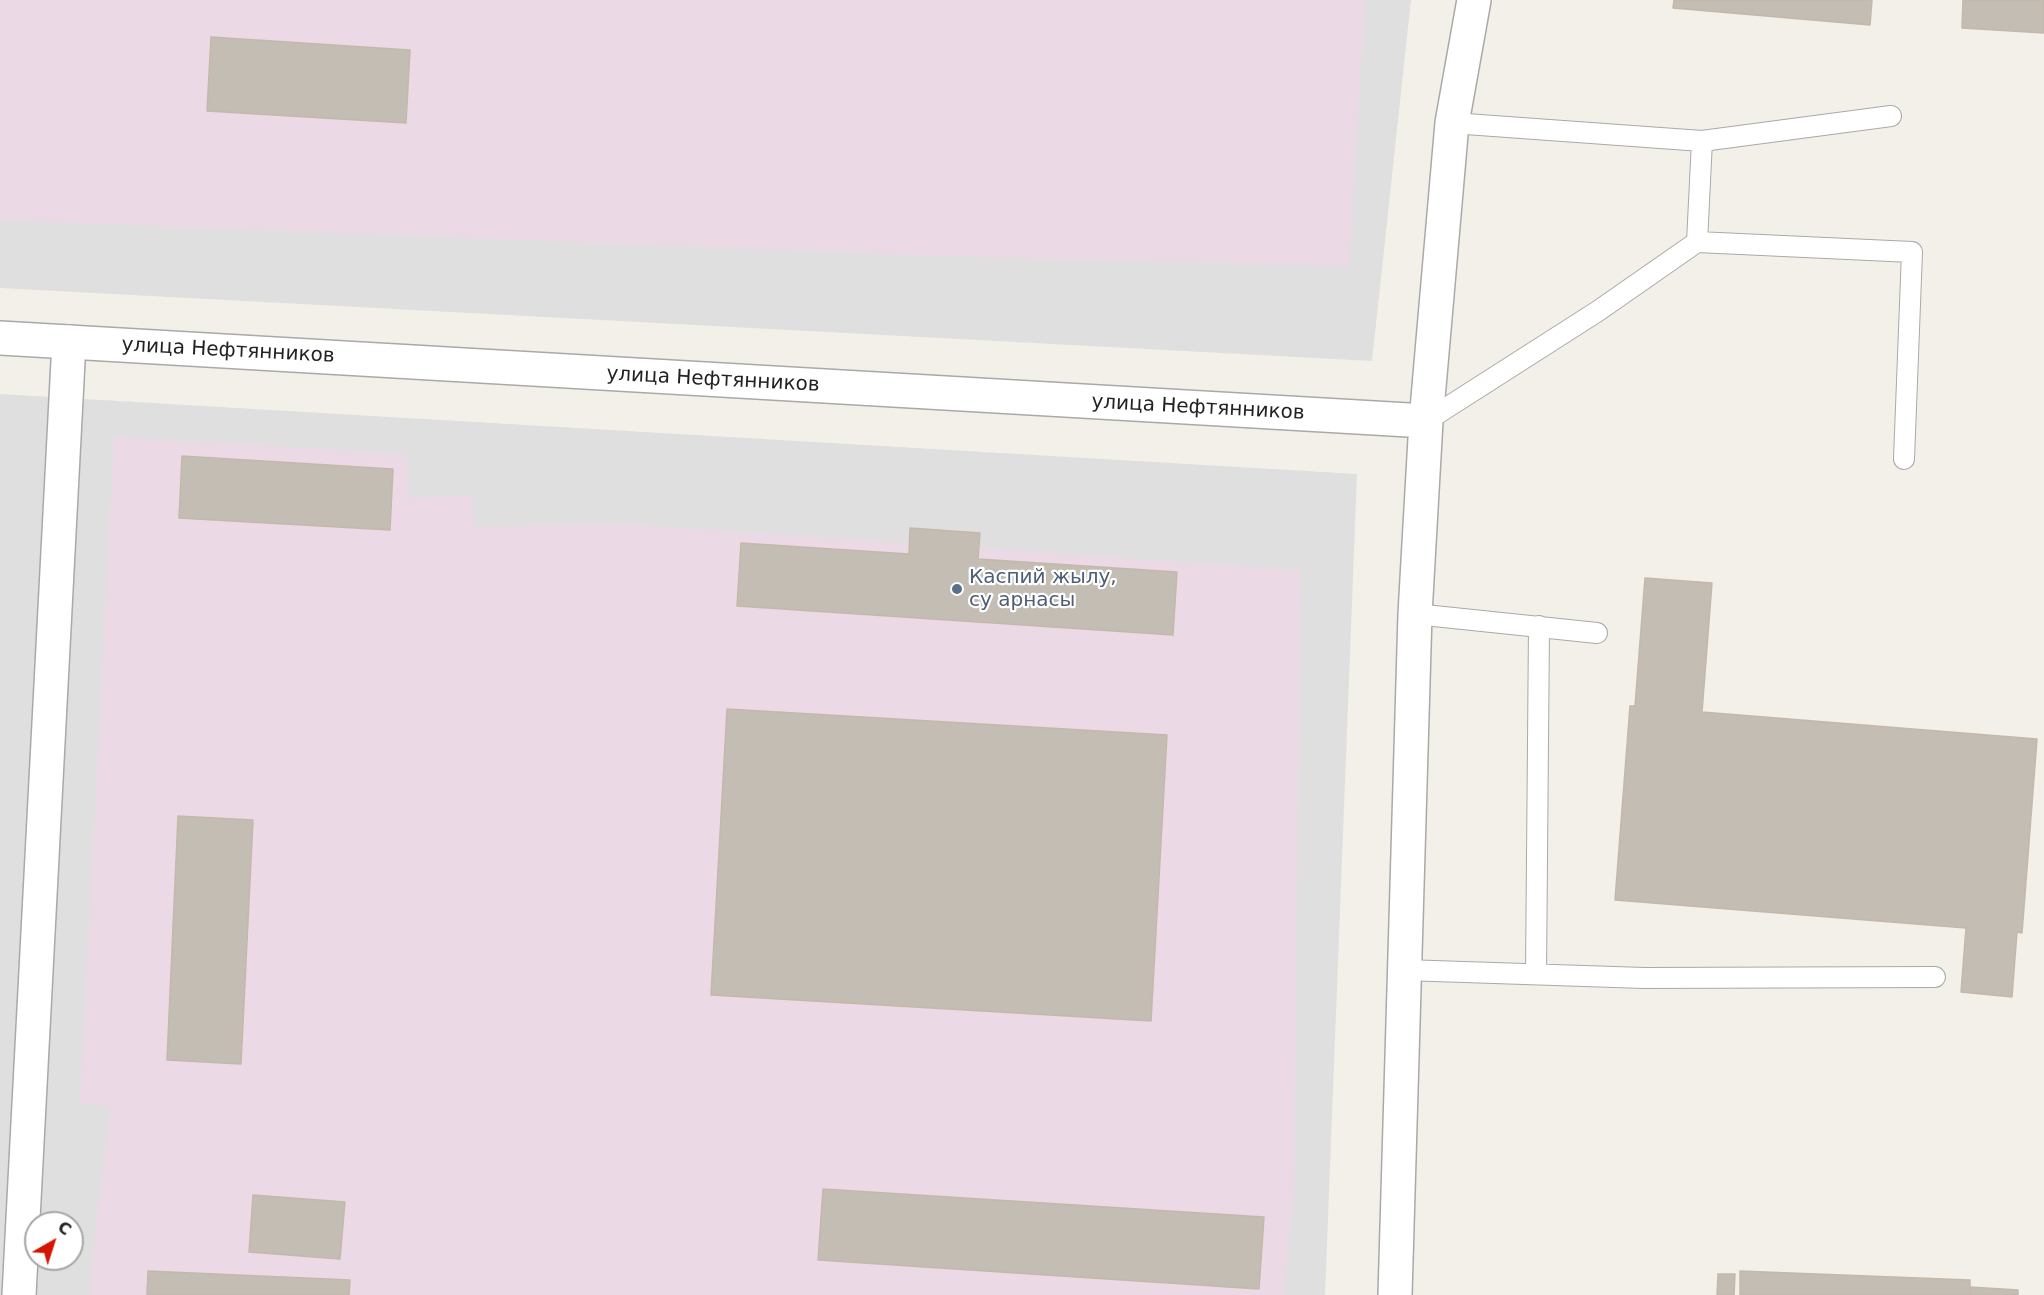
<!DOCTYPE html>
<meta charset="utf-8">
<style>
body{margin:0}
#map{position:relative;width:2044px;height:1295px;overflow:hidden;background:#f2f0e9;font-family:"DejaVu Sans",sans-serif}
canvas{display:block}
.north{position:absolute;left:24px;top:1211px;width:60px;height:60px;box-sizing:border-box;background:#fff;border:2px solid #a7a7a7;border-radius:50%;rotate:39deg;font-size:16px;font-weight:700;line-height:24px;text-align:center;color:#222}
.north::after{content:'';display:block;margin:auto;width:21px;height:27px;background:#d41500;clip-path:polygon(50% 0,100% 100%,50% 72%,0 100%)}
</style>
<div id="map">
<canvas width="2044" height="1295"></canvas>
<div class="north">С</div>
</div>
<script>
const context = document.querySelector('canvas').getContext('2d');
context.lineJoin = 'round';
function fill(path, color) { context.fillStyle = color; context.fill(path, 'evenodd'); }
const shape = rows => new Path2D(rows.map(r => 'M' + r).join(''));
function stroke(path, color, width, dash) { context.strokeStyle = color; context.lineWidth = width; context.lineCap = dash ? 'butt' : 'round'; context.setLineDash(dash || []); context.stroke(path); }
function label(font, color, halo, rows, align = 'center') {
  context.font = font + ' "DejaVu Sans",sans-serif'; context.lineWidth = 4.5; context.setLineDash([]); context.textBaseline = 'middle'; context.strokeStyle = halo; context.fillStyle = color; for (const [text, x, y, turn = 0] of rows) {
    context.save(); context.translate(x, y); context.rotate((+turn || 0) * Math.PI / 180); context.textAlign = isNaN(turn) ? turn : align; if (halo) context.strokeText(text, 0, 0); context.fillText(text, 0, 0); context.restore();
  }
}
fill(shape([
 [0,0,1411,0,1372,361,0,288],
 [0,394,1357,474,1325,1295,0,1295],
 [36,1223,72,1223,72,1259,36,1259]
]), '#e0dfdf');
fill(shape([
 [0,0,1365,0,1349,266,943,256,0,220],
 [114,437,407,454,408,498,471,496,475,527,620,524,1300,570,1294,1190,1283,1295,90,1295,96,1226,111,1106,80,1103]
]), '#ebdae6');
const building = shape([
 [1674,0,1872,0,1870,25,1673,8,1674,0],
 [1963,0,2044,0,2044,33,1962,28,1963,0],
 [211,37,410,50,406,123,207,111,211,37],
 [182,456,393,469,390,530,179,518,182,456],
 [910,528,980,533,978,559,1177,572,1173,635,737,606,741,543,909,554,910,528],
 [1645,578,1712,583,1702,712,2037,739,2022,933,2017,932,2012,997,1961,992,1966,928,1615,900,1630,706,1635,706,1645,578],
 [727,709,1167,735,1151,1021,711,995,727,709],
 [178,816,253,820,241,1064,167,1060,178,816],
 [823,1189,1264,1217,1259,1289,818,1260,823,1189],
 [253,1195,345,1202,340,1259,249,1252,253,1195],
 [148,1271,350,1280,349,1295,147,1295,148,1271],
 [1740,1271,1970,1280,1970,1295,1740,1295,1740,1271],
 [1718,1274,1735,1274,1734,1295,1717,1295,1718,1274],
 [1970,1287,2018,1290,2018,1295,1970,1295,1970,1287]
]);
fill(building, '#c3bdb4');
stroke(building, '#c5b8aa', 1.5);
const service = shape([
 [1452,123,1702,141,1891,116],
 [1697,242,1702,141],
 [1426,421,1598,311,1697,242,1912,252,1904,459],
 [1415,614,1597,633],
 [1404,970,1644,978,1935,977],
 [1536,973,1539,626]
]);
const minor = shape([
 [19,1295,69,342]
]);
const tertiary = shape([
 [0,338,1426,421],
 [1395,1295,1415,614,1426,421,1452,123,1474,0]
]);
stroke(service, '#a9a9a9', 22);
stroke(minor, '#a9a9a9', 36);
stroke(tertiary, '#a9a9a9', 36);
stroke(service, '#fff', 20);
stroke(minor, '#fff', 33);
stroke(tertiary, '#fff', 33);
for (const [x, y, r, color] of [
 [957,589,6,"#5c6f8a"]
]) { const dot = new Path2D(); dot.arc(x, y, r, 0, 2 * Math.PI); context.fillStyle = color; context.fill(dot); stroke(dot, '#fff', 2); }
label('20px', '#222', '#fff', [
 ["улица Нефтянников",228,351,3],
 ["улица Нефтянников",713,380,3],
 ["улица Нефтянников",1198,408,3]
]);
label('20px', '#4e5e75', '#fff', [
 ["Каспий жылу,",969,578],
 ["су арнасы",969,601]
], 'left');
</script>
